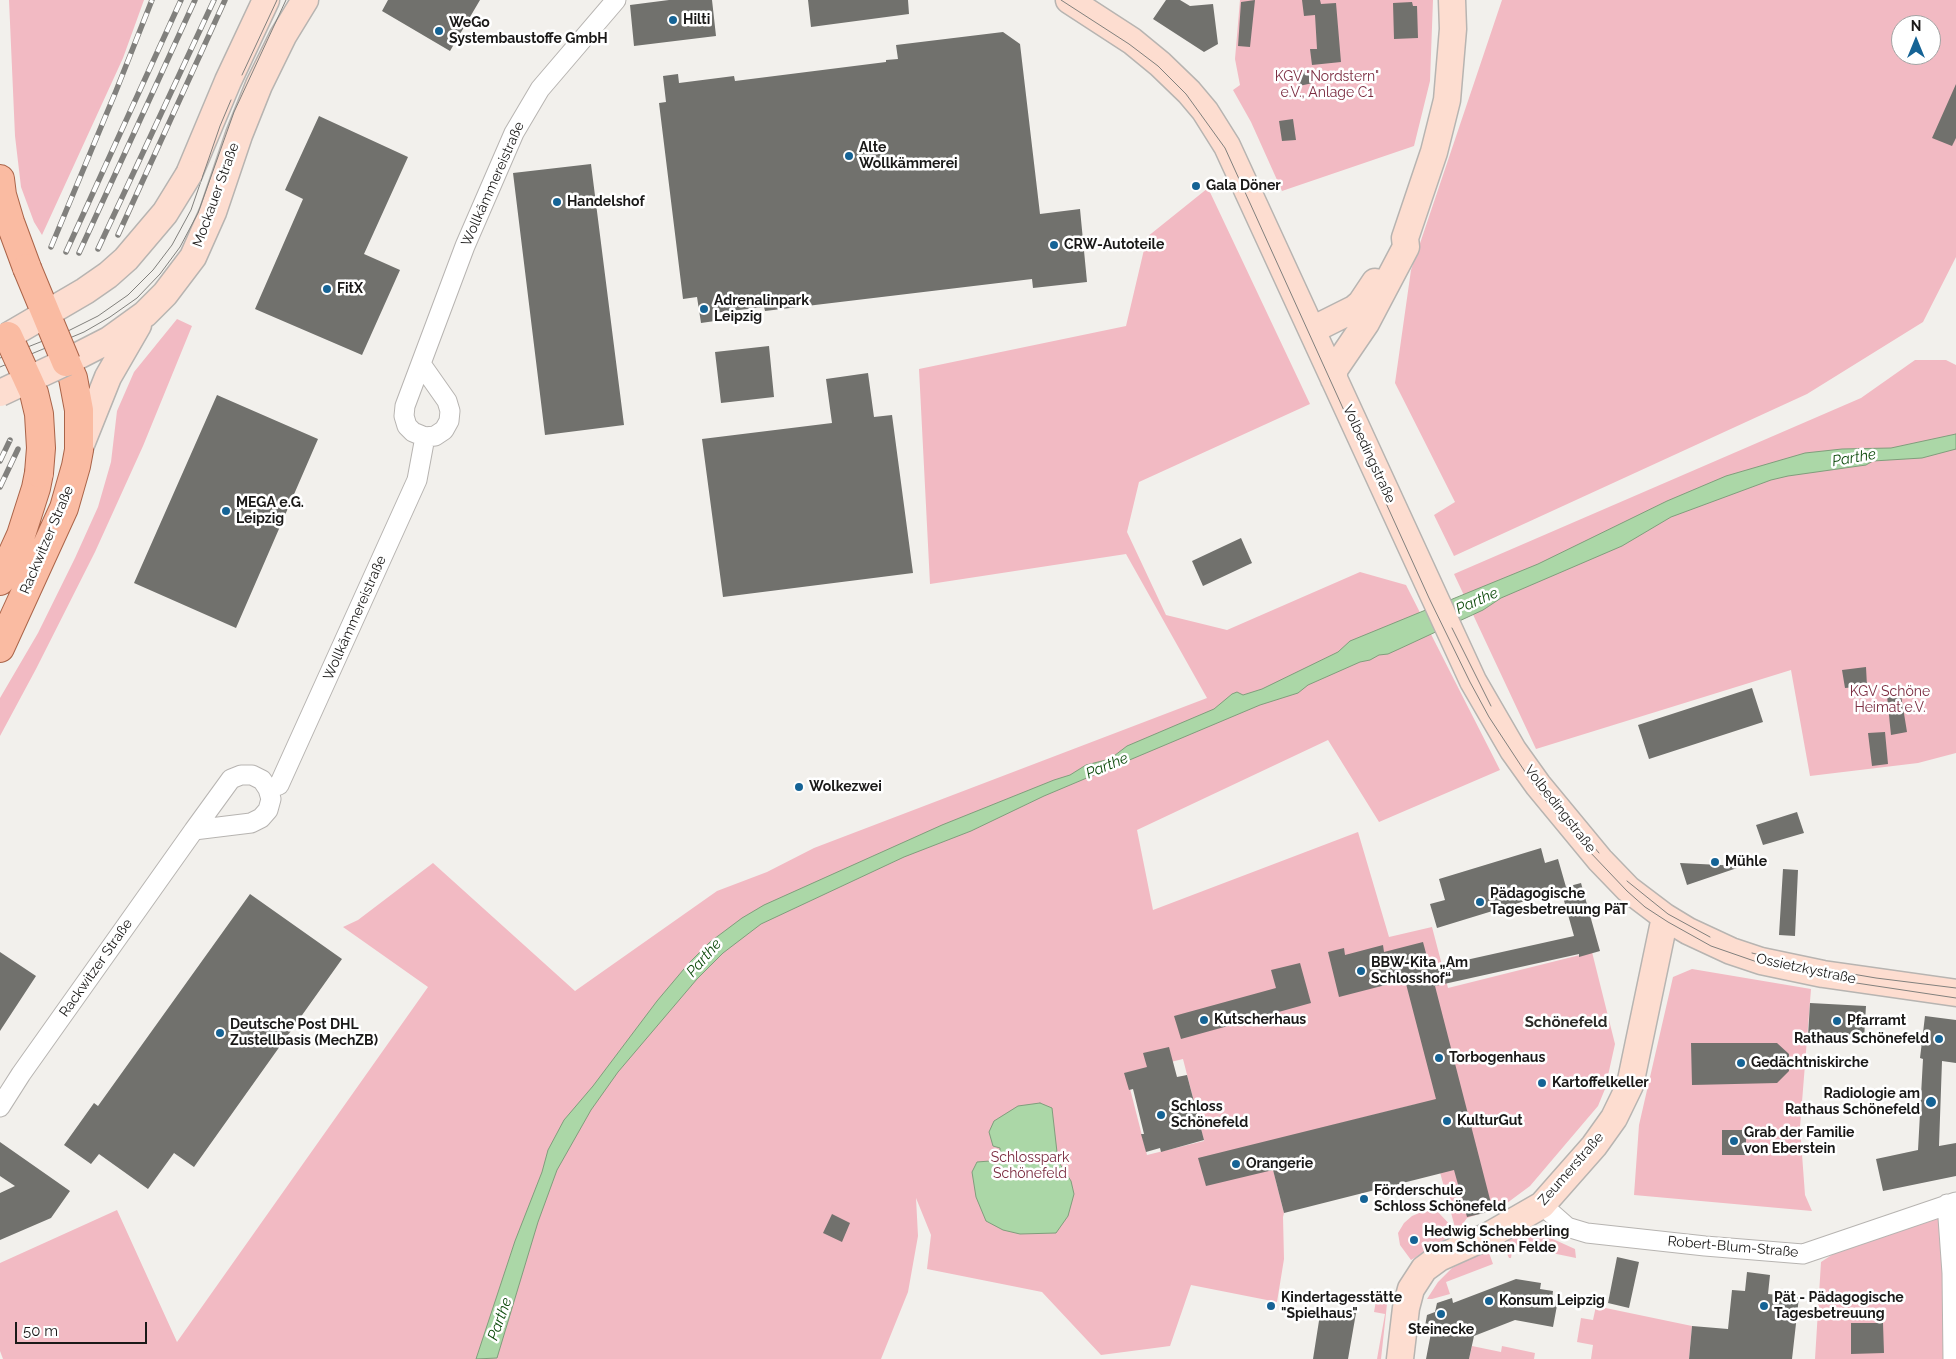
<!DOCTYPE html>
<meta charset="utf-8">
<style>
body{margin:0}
#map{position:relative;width:1956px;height:1359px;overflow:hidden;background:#f2f0ec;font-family:Raleway,sans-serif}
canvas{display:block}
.north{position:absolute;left:1891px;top:15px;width:50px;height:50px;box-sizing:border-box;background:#fff;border:1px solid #a3a3a3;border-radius:50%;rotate:0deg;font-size:14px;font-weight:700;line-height:20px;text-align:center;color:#1a1918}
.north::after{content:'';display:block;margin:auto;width:18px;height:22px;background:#156395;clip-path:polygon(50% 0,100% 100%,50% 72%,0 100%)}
.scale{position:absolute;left:15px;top:1322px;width:132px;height:22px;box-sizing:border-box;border:2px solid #1a1918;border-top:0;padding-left:6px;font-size:15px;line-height:18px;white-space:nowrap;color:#1a1918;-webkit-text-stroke:4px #fff;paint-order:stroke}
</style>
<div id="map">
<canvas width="1956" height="1359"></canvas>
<div class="north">N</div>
<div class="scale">50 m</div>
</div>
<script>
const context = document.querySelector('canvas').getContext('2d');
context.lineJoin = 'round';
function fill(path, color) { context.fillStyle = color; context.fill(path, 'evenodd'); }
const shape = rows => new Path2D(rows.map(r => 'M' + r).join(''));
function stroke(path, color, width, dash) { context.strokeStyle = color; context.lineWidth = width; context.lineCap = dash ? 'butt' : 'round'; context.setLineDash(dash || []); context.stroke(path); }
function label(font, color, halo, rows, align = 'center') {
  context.font = font + ' Raleway,sans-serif'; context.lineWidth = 5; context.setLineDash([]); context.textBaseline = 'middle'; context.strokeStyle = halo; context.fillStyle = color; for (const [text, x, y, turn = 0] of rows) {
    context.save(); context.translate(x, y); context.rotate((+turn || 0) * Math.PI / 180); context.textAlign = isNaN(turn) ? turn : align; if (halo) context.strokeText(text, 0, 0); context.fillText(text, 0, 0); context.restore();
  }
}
fill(shape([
 [9,0,144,0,123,58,42,235,34,222,21,187,15,136],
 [1240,0,1433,0,1430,81,1414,146,1282,191,1251,122,1233,90,1240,85,1235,59],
 [1502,0,1956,0,1956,257,1923,322,1807,394,1454,556,1434,515,1455,502,1395,383,1411,270],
 [1901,25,1931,25,1931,55,1901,55],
 [1208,188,1310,404,1139,482,1127,532,1166,615,1227,630,1360,572,1406,585,1500,770,1379,822,1328,740,1137,830,1153,910,1358,832,1389,937,1432,927,1448,988,1592,952,1615,1044,1605,1089,1598,1106,1530,1186,1503,1206,1467,1218,1457,1232,1411,1260,1400,1245,1398,1233,1404,1223,1412,1216,1424,1211,1437,1211,1456,1231,1438,1165,1433,1166,1417,1104,1266,1142,1284,1213,1283,1217,1284,1259,1277,1302,1191,1285,1170,1346,1101,1355,1042,1292,927,1269,931,1235,916,1198,918,1236,908,1292,881,1359,3,1359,0,1351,0,1263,117,1210,177,1342,428,987,343,927,358,920,433,863,575,991,717,891,767,872,814,848,1207,698,1126,554,930,584,919,369,1126,326,1147,237],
 [1183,1059,1204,1141,1147,1155,1126,1073],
 [177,319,192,326,143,446,95,552,36,669,0,736,0,698,38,633,75,558,98,507,111,462,117,411,134,372],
 [1915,360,1946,360,1956,365,1956,753,1918,763,1810,776,1791,670,1536,749,1454,574,1861,398],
 [1692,969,1811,989,1800,1127,1805,1195,1812,1211,1634,1195,1639,1125,1673,977],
 [1939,1214,1947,1307,1946,1359,1815,1359,1821,1262,1847,1245],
 [1527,1233,1544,1235,1575,1249,1576,1258,1513,1245,1511,1258,1509,1258,1504,1247,1498,1249,1496,1245],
 [1488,1250,1493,1264,1446,1282,1450,1294,1432,1299,1427,1299,1438,1282,1452,1268],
 [1382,1296,1387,1299,1387,1304,1381,1359,1377,1359,1385,1314,1374,1312,1376,1301],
 [1596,1306,1692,1326,1689,1359,1591,1359,1593,1345,1577,1342,1581,1318,1593,1320],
 [1472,1346,1501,1352,1502,1346,1535,1353,1534,1359,1469,1359]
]), '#f2bac3');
const water = shape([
 [1956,434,1956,449,1922,458,1873,461,1866,465,1788,476,1771,480,1671,517,1622,546,1501,598,1483,610,1399,649,1388,654,1379,655,1370,660,1360,662,1308,685,1298,693,1260,705,1044,796,971,831,904,857,761,924,723,953,697,979,618,1072,591,1110,557,1170,538,1222,497,1358,476,1359,515,1241,542,1172,548,1150,564,1120,593,1086,657,1001,689,963,710,942,742,918,764,905,942,825,1054,780,1070,775,1086,765,1110,759,1127,746,1214,709,1232,694,1237,692,1243,695,1262,689,1338,652,1350,641,1538,564,1667,501,1726,476,1805,453,1842,449,1891,448,1956,434],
 [1040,1103,1052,1108,1058,1161,1071,1181,1074,1194,1068,1216,1056,1233,1020,1234,1003,1230,986,1221,976,1197,972,1172,977,1162,990,1161,1000,1157,1000,1148,993,1146,989,1132,994,1121,1018,1106,1040,1103]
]);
fill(water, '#abd7a7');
stroke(water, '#809e7c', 1);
fill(shape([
 [388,0,480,0,450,51,382,11],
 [669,0,712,0,716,36,634,46,630,5],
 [808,0,908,0,909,14,811,27],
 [1166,0,1180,0,1190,6,1213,4,1218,44,1204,52,1153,19],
 [1255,0,1250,47,1238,46,1241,2],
 [1302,0,1320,0,1321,4,1336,3,1341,62,1312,65,1310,49,1317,49,1315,15,1304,16],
 [1412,2,1413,6,1417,6,1418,38,1394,39,1393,3],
 [1003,32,1020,44,1040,214,1080,209,1087,282,1033,288,1032,279,765,311,764,307,714,313,715,321,701,323,697,297,683,299,659,103,666,102,663,76,678,74,679,83,734,76,735,81,886,62,886,60,898,59,896,45],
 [1311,68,1313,83,1299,86,1296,71],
 [1956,84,1956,138,1952,146,1932,138],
 [319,116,408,157,364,254,400,270,362,355,255,309,303,199,285,190],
 [1293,119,1296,140,1282,141,1279,121],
 [591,164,624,425,545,435,513,173],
 [769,346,774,397,721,403,715,352],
 [868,373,874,417,892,415,913,573,723,597,702,439,832,423,826,379],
 [217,395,318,439,236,628,134,583],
 [1241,538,1252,563,1203,586,1192,561],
 [1866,667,1867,686,1845,688,1842,670],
 [1752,688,1763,722,1649,759,1638,725],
 [1901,695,1907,732,1891,735,1887,696],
 [1885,732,1888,764,1872,766,1868,733],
 [1797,812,1804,833,1763,845,1756,825],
 [1541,848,1545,863,1558,859,1566,887,1581,883,1600,951,1579,957,1579,954,1435,986,1493,1211,1467,1217,1454,1170,1284,1213,1273,1170,1206,1186,1198,1158,1436,1099,1405,980,1339,997,1328,952,1344,948,1345,955,1383,945,1384,952,1423,942,1430,968,1574,936,1561,890,1437,928,1430,904,1445,900,1439,879],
 [1680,863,1740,866,1740,867,1687,885],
 [1783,869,1798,870,1795,936,1779,935],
 [250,894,342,959,194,1167,174,1153,148,1189,99,1154,91,1164,64,1145,94,1103,98,1106],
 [0,952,36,976,0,1031],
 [1300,963,1311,1003,1181,1039,1174,1016,1276,988,1271,970],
 [1810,1003,1866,1006,1864,1039,1808,1036],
 [1925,1016,1956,1020,1956,1063,1942,1061,1939,1146,1956,1143,1956,1176,1883,1191,1876,1159,1918,1150,1923,1059,1920,1058],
 [1691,1043,1777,1043,1789,1054,1789,1071,1777,1083,1692,1085],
 [1169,1047,1177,1077,1187,1075,1204,1140,1161,1152,1160,1148,1146,1152,1141,1134,1144,1134,1133,1089,1129,1090,1124,1073,1147,1067,1143,1053],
 [1722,1130,1746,1130,1746,1155,1722,1155],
 [0,1142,70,1191,51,1218,0,1240,0,1193,15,1186,0,1176],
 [832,1214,850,1223,842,1242,823,1233],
 [1617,1257,1639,1262,1629,1308,1608,1303],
 [1747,1272,1770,1275,1768,1294,1799,1297,1792,1359,1689,1359,1692,1326,1728,1329,1732,1290,1745,1291],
 [1516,1279,1541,1283,1540,1289,1553,1291,1552,1300,1558,1300,1553,1327,1515,1320,1474,1336,1469,1359,1426,1359,1431,1333,1424,1332,1427,1315,1435,1312,1437,1303,1452,1298,1453,1303],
 [1321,1308,1356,1313,1348,1359,1313,1359],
 [1851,1323,1883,1323,1884,1353,1851,1354]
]), '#71716d');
const minor = shape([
 [421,364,447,401,450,411,449,421,444,430,435,436,425,437,413,432,407,426,404,416,405,406,465,246,514,133,540,89,616,0],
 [241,775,252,775,262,780,268,789,271,799,268,810,261,818,251,823,194,830,231,779,241,775],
 [268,789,279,785,417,480,425,437],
 [0,1107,21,1074,194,830],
 [1947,1204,1952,1273,1953,1359],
 [1542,1205,1567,1227,1587,1233,1705,1246,1803,1254,1956,1202]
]);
const secondary = shape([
 [1069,0,1132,41,1160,64,1189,92,1205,111,1227,146,1473,681,1513,750,1538,785,1600,860,1628,889,1665,917,1688,931,1731,951,1761,961,1823,974,1956,993],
 [189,174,228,81,266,0],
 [1312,330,1354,309,1361,303,1375,282],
 [66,362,109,340,145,314,165,294,193,257,213,212,239,135,259,85,283,36,305,0],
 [1334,379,1334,370,1366,323,1406,247,1405,238,1434,152,1447,100,1453,29,1452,0],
 [80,447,108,377,138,325],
 [1400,1359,1406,1308,1411,1289,1424,1269,1439,1258,1488,1236,1542,1205,1594,1146,1614,1118,1630,1085,1665,917]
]);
const primary = shape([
 [0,179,2,195,10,222,27,268],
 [0,581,21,535,36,488,39,473],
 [0,648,64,508,76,466,79,450,79,410,73,378,66,362]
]);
stroke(minor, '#b7b4b1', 21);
stroke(secondary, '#b7b4b1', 29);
stroke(primary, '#aa6449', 30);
stroke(minor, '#fff', 19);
stroke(secondary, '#fdddd0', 26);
stroke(primary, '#fabba2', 28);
stroke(shape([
 [1061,0,1129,44,1158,66,1186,94,1225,148,1429,598,1470,682,1489,717,1535,787,1569,830,1627,891,1645,907,1668,922,1711,946,1760,963,1823,978,1956,998],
 [242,75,277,0],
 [0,358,68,331,98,316,128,295,153,270,172,245,191,210,220,126,231,100],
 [0,367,84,332,110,317,137,298,160,274,180,247,198,213,234,112,286,0],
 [1452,628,1491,706],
 [1529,765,1573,822,1599,853],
 [1627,881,1668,914,1710,937],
 [1752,953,1797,964,1823,969,1876,978,1956,988]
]), '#81807d', 1);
const rail = shape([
 [118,235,225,0],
 [51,247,116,91,152,0],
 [98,249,214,0],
 [66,252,181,0],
 [79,253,195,0],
 [0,461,10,440],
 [0,487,18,449]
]);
stroke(rail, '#81807d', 5.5);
stroke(rail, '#fff', 4, [11]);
const secondaryBridge = shape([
 [8,336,85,291,108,275,126,259,165,213,189,174],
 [0,393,66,362]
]);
const primaryBridge = shape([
 [27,268,66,362],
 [8,336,34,393,39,414,41,448,39,473]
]);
stroke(secondaryBridge, '#b7b4b1', 29, []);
stroke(primaryBridge, '#aa6449', 30, []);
stroke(secondaryBridge, '#fdddd0', 26);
stroke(primaryBridge, '#fabba2', 28);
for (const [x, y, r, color] of [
 [673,20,5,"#156395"],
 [439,31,5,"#156395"],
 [849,156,5,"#156395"],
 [1196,186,5,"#156395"],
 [557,202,5,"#156395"],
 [1054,245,5,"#156395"],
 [327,289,5,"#156395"],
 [704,309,5,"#156395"],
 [226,511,5,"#156395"],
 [799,787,5,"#156395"],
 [1715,862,5,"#156395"],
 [1480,902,5,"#156395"],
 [1361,971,5,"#156395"],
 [1204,1020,5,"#156395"],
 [1837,1021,5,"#156395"],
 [220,1033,5,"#156395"],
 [1939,1039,5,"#156395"],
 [1439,1058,5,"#156395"],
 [1741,1063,5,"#156395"],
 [1542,1083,5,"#156395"],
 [1931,1102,6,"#156395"],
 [1161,1115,5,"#156395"],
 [1447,1121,5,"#156395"],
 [1734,1141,5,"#156395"],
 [1236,1164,5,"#156395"],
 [1364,1199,5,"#156395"],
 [1414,1240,5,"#156395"],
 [1489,1301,5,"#156395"],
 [1271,1306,5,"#156395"],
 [1764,1306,5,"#156395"],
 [1441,1314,5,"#156395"]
]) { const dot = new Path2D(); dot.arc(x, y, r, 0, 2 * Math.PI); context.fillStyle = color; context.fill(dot); stroke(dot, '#fff', 2); }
label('bold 14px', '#1a1918', '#fff', [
 ["Hilti",683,20],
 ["WeGo",449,23],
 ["Systembaustoffe GmbH",449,39],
 ["Alte",859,148],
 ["Wollkämmerei",859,164],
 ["Gala Döner",1206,186],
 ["Handelshof",567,202],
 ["CRW-Autoteile",1064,245],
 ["FitX",337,289],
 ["Adrenalinpark",714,301],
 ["Leipzig",714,317],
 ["MEGA e.G.",236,503],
 ["Leipzig",236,519],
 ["Wolkezwei",809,787],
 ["Mühle",1725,862],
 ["Pädagogische",1490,894],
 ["Tagesbetreuung PäT",1490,910],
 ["BBW-Kita „Am",1371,963],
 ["Schlosshof“",1371,979],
 ["Kutscherhaus",1214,1020],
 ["Pfarramt",1847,1021],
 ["Deutsche Post DHL",230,1025],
 ["Zustellbasis (MechZB)",230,1041],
 ["Rathaus Schönefeld",1929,1039,"right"],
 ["Torbogenhaus",1449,1058],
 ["Gedächtniskirche",1751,1063],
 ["Kartoffelkeller",1552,1083],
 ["Radiologie am",1920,1094,"right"],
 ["Rathaus Schönefeld",1920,1110,"right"],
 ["Schloss",1171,1107],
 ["Schönefeld",1171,1123],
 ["KulturGut",1457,1121],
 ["Grab der Familie",1744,1133],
 ["von Eberstein",1744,1149],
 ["Orangerie",1246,1164],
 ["Förderschule",1374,1191],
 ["Schloss Schönefeld",1374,1207],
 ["Hedwig Schebberling",1424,1232],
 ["vom Schönen Felde",1424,1248],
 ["Kindertagesstätte",1281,1298],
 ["\"Spielhaus\"",1281,1314],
 ["Pät - Pädagogische",1774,1298],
 ["Tagesbetreuung",1774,1314],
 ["Konsum Leipzig",1499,1301],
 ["Steinecke",1441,1330,"center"]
], 'left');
label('14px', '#7b2c40', '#fff', [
 ["KGV \"Nordstern\"",1327,77],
 ["e.V., Anlage C1",1327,93],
 ["KGV Schöne",1890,692],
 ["Heimat e.V.",1890,708],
 ["Schlosspark",1030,1158],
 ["Schönefeld",1030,1174]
]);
label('14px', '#1a1918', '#fff', [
 ["Wollkämmereistraße",493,184,-66],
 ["Mockauer Straße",216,195,-70],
 ["Volbedingstraße",1369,454,65],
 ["Rackwitzer Straße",47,540,-67],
 ["Wollkämmereistraße",355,618,-66],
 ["Volbedingstraße",1560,809,52],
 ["Rackwitzer Straße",96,968,-55],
 ["Ossietzkystraße",1806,969,12],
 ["Zeumerstraße",1571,1169,-49],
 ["Robert-Blum-Straße",1733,1247,5]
]);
label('italic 15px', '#104d0e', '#fff', [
 ["Parthe",1854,458,-10],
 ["Parthe",1477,601,-24],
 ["Parthe",1107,766,-23],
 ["Parthe",704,958,-49],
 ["Parthe",500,1319,-70]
]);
label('bold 15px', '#2b2926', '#fff', [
 ["Schönefeld",1566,1022]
]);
</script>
